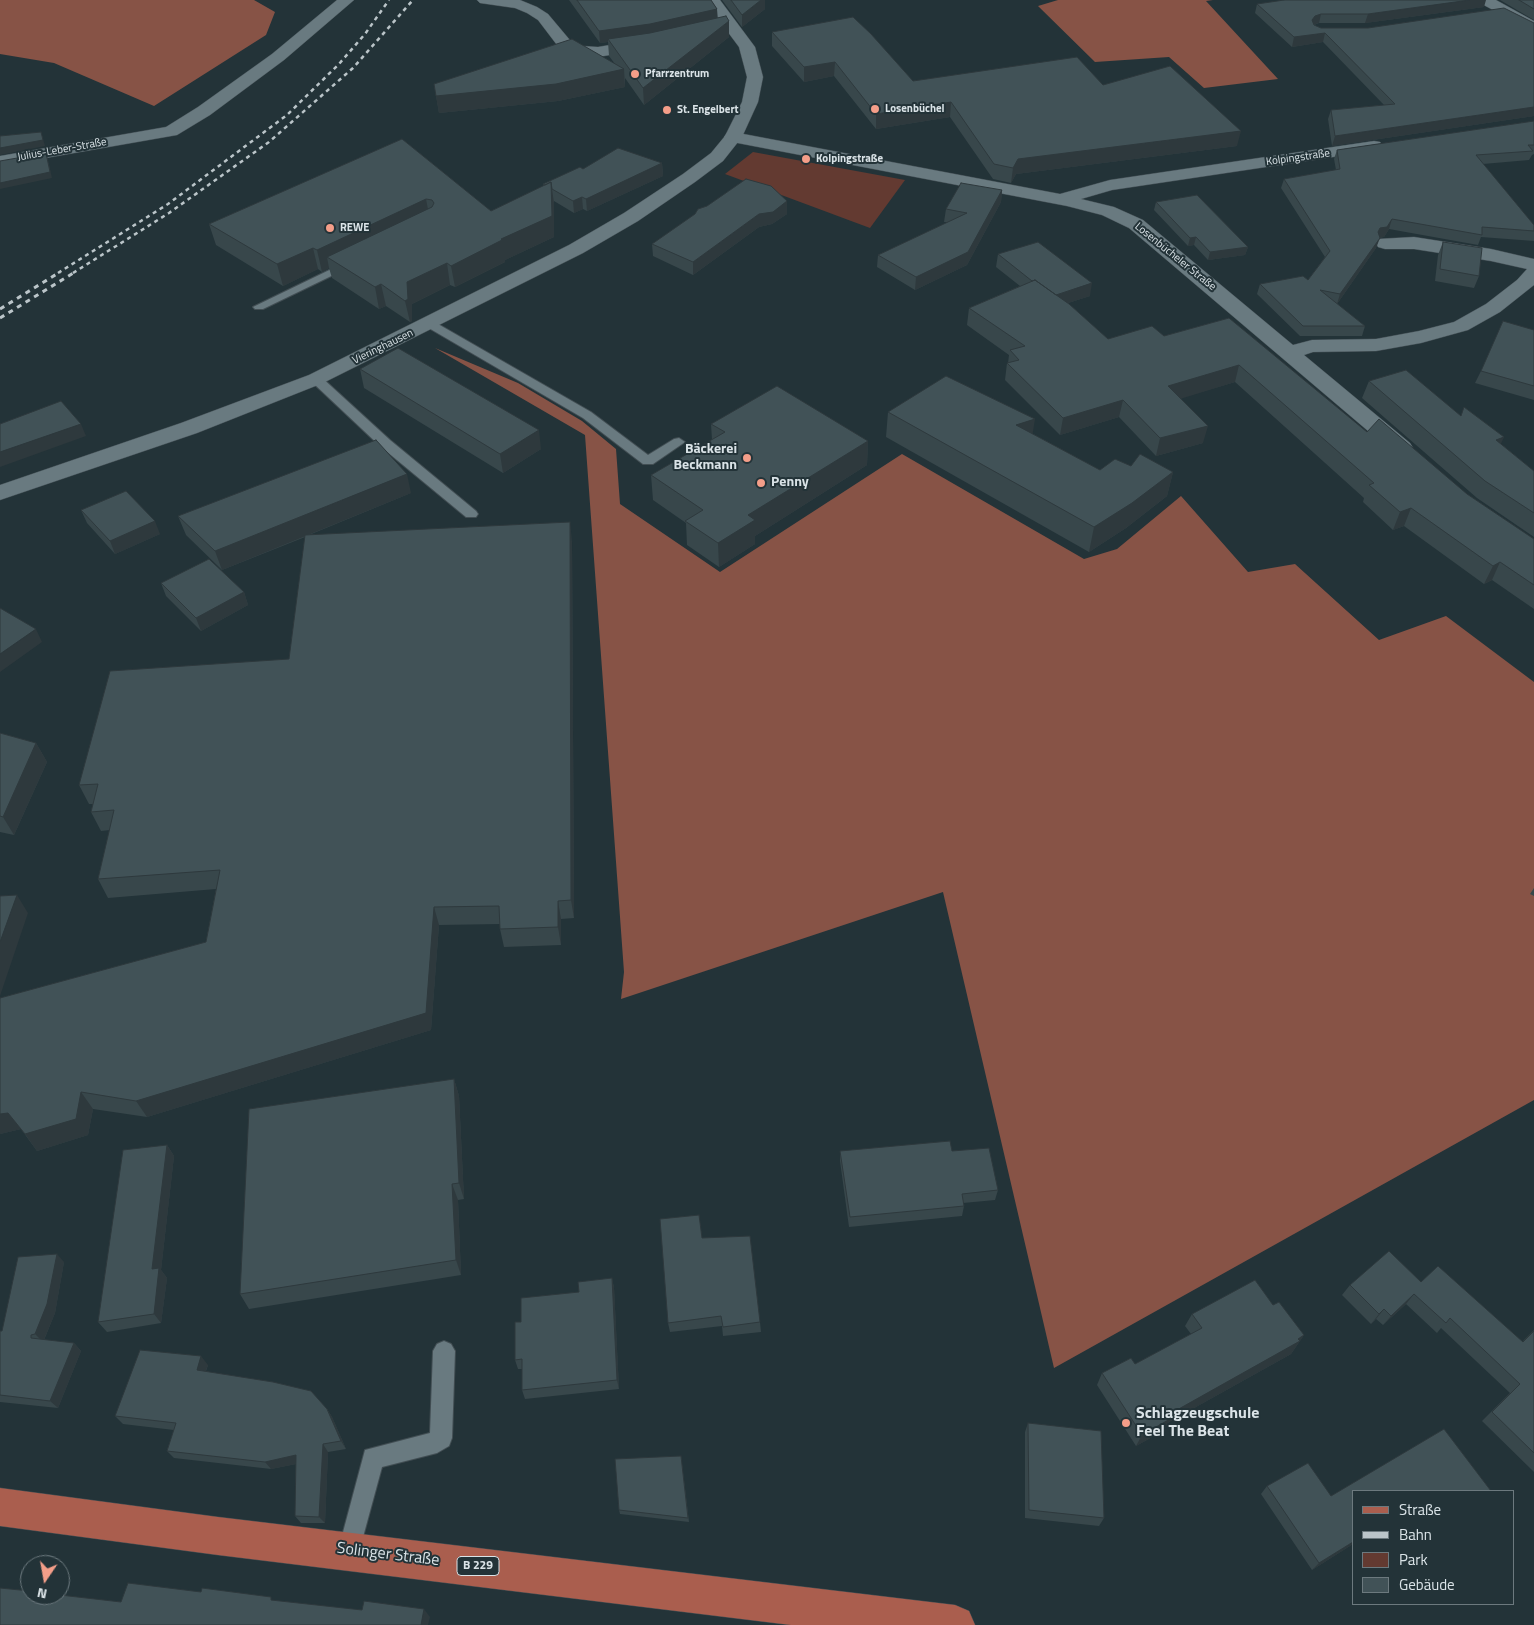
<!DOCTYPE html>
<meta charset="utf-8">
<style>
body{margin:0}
#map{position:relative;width:1534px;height:1625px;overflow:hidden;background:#233338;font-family:"Titillium Web",sans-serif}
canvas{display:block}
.legend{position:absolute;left:1352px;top:1490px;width:162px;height:115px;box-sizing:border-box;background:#233338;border:1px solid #6c797e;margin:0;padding:6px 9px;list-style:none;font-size:15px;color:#dae3e7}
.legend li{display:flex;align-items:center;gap:10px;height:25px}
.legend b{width:25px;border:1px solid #6c797e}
.north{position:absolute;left:20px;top:1555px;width:50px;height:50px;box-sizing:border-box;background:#233338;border:1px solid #6c797e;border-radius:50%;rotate:192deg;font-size:14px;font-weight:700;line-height:20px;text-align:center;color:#dae3e7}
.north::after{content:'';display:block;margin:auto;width:18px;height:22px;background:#f49e89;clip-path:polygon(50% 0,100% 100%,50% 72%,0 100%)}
</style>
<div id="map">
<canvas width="1534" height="1625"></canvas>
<ul class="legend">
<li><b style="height:6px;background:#aa5e4e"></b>Straße</li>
<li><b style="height:6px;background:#bbc5c9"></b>Bahn</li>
<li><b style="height:14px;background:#633a31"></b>Park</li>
<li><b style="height:14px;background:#415257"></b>Gebäude</li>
</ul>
<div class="north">N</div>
</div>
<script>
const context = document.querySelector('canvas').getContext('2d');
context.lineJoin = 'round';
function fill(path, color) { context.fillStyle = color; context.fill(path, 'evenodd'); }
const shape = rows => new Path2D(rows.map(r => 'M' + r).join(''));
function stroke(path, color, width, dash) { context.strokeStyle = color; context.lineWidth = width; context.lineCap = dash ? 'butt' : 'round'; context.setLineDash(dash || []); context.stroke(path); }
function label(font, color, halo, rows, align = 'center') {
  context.font = font + ' "Titillium Web",sans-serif'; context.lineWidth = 4; context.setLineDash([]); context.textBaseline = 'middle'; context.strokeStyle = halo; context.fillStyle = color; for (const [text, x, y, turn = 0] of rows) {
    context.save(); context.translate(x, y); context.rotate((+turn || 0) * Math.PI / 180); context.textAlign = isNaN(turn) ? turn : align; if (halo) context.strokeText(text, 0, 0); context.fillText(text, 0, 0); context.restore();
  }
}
fill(shape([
 [753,152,905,180,870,228,725,174]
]), '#633a31');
fill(shape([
 [0,0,254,0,275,12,266,35,154,106,54,63,0,54],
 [1058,0,1213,0,1206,1,1278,79,1204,88,1169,57,1095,62,1038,6],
 [435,348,518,383,582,421,616,449,620,504,720,572,902,454,1084,559,1117,549,1181,496,1248,572,1295,564,1379,640,1446,616,1534,682,1534,1100,1054,1368,943,892,621,999,624,972,585,435]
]), '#875346');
const lane = shape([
 [350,260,356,263,354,265,263,309,255,309,253,307,350,260],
 [431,320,591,412,648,455,674,439,679,438,685,442,653,464,643,464,583,418,427,327,425,324,431,320],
 [316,375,320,376,390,440,476,511,478,514,476,517,466,517,380,446,312,382,310,379,312,376,316,375],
 [444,1341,451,1344,455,1351,452,1438,449,1446,437,1453,382,1467,357,1559,349,1562,341,1559,338,1551,365,1450,430,1433,433,1351,437,1344,444,1341]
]);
const street = shape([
 [337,0,354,0,284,60,210,115,177,135,0,166,0,156,166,127,198,107,272,54,337,0],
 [477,0,520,0,537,7,548,14,569,39,581,46,598,47,645,39,651,41,653,44,651,47,645,49,598,57,571,54,557,45,538,20,527,13,515,8,480,3,477,0],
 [1477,0,1496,0,1534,21,1534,32,1480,3,1477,0],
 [733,132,1060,194,1110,180,1374,141,1380,142,1383,146,1380,150,1112,190,1081,199,1114,207,1143,220,1293,345,1312,340,1376,339,1419,331,1454,322,1486,304,1517,280,1527,269,1491,261,1414,249,1385,249,1378,247,1376,243,1378,239,1414,237,1491,249,1534,259,1534,285,1500,312,1468,330,1421,343,1376,351,1313,352,1304,355,1410,443,1413,448,1410,453,1402,455,1394,453,1129,228,1102,215,1067,206,727,141,724,137,727,133,733,132]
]);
const secondary = shape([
 [704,0,720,0,755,47,763,77,758,102,742,137,723,161,695,182,638,221,583,253,323,383,197,433,0,500,0,485,181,423,309,375,569,245,624,213,683,174,711,153,725,136,742,102,747,77,739,47,704,0]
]);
const primary = shape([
 [0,1488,218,1517,955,1605,969,1611,975,1625,791,1625,218,1555,0,1526,0,1488]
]);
stroke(lane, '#424e53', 2);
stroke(street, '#424e53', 1);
stroke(secondary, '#424e53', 1);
stroke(primary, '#424e53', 1);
fill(lane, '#697a80');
fill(street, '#697a80');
fill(secondary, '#697a80');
fill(primary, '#aa5e4e');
stroke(shape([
 [58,273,168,204,287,115,339,64,365,34,389,0],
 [73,273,169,213,269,142,353,68,412,1]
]), '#bbc5c9', 2.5, [4, 4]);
stroke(shape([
 [0,309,60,272],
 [0,318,75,272]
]), '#bbc5c9', 3, [5, 5]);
fill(shape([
 [569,0,711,0,717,9,717,18,729,21,729,37,644,105,625,78,625,87,558,101,439,113,434,84,615,64,609,56,608,42,600,43],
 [722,0,765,0,765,9,742,27],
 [1500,0,1534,0,1534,20],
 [1257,4,1484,7,1365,23,1319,23,1314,25,1321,28,1368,28,1534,23,1534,116,1332,146,1328,119,1331,110,1384,105,1323,42,1292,47,1255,13],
 [772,32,913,81,1103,85,1237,146,1016,174,1011,183,993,179,950,117,876,129,834,76,804,82,772,46],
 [1534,121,1534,154,1532,155,1529,160,1483,164,1534,231,1534,241,1481,237,1478,245,1389,229,1384,237,1379,238,1376,248,1337,304,1365,326,1362,336,1300,336,1257,294,1260,284,1308,280,1325,257,1281,188,1284,179,1336,170,1334,159,1337,150],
 [402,139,491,211,543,186,543,184,583,169,662,163,663,176,587,211,583,209,574,213,554,201,554,237,505,260,505,262,455,287,450,285,412,304,412,321,410,322,386,306,379,309,332,278,329,268,322,272,318,269,283,286,216,245,209,224],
 [1002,190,1001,202,967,265,915,290,877,267,878,255,948,222,944,222,946,209],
 [787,201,787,214,772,224,759,227,693,275,653,256,652,244],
 [1156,202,1248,247,1245,255,1208,260,1194,245,1188,246,1154,210],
 [1443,242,1479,276,1474,288,1435,281,1438,255],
 [998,254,1090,296,1068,303,1108,339,1164,336,1229,318,1367,432,1467,494,1534,539,1534,609,1492,580,1484,584,1404,526,1393,530,1363,502,1364,498,1235,382,1181,398,1203,443,1156,456,1119,417,1060,435,1005,380,1007,363,1008,363,1009,355,967,325,969,308,1020,286,996,267],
 [1534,330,1534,400,1475,383,1481,371],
 [360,369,541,449,503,473,364,388],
 [1369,381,1461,416,1501,444,1534,471,1534,537,1477,498,1362,398],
 [888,412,1033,434,1100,470,1131,466,1173,472,1167,496,1126,528,1089,552,886,437],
 [711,424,868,441,867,465,755,536,755,544,719,567,687,545,686,523,653,500,651,475,712,440],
 [411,493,309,535,572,541,574,918,561,919,561,945,504,947,500,929,500,924,439,925,431,1030,147,1117,93,1109,88,1135,37,1151,21,1129,0,1134,0,998,206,942,216,889,108,898,98,879,110,830,101,831,91,812,93,804,89,804,79,785,289,659,305,537,222,570,186,535,178,516],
 [81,510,160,534,115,554,87,523],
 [161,583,244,592,248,605,201,631,166,596],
 [0,733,36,743,47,762,14,835,0,832],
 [1534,888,1534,896,1530,894],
 [454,1079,459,1096,464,1199,458,1200,461,1275,249,1309,240,1294],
 [167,1145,174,1156,161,1270,167,1278,161,1323,107,1332,98,1322],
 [840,1151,952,1151,998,1190,995,1200,963,1203,964,1206,962,1216,849,1227,840,1161],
 [702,1238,760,1322,761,1332,723,1336,722,1326,670,1332,668,1323],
 [64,1262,55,1313,44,1340,74,1343,81,1351,58,1408,0,1402,0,1331,2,1331],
 [612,1278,614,1288,619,1389,525,1399,522,1390,522,1369,518,1369,515,1360,521,1322,579,1292],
 [1421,1282,1522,1342,1534,1330,1534,1472,1482,1421,1510,1393,1441,1328,1437,1333,1406,1304,1383,1325,1376,1319,1371,1324,1342,1295,1350,1285],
 [1273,1305,1304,1335,1291,1354,1169,1422,1163,1431,1136,1446,1097,1385,1102,1373,1135,1364,1191,1334,1185,1326,1192,1314],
 [208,1365,206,1371,327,1409,332,1417,346,1449,328,1452,325,1523,301,1523,295,1516,296,1464,271,1469,174,1458,167,1451,174,1430,123,1424,115,1416],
 [1028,1423,1104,1518,1099,1526,1025,1518,1025,1432],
 [681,1456,689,1522,620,1514,619,1510],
 [1267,1486,1331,1496,1353,1491,1353,1544,1312,1570,1261,1494]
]), '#38474b');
fill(shape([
 [761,0,765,0,765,9,742,27,742,15],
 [1470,0,1486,0,1484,7,1365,23,1368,14],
 [717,9,718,21,651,36,608,39,608,42,600,43,599,31],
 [1321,14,1319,23,1312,25,1312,20,1315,16],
 [729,21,729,37,644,105,643,88],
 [1325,33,1323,42,1292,47,1294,37],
 [835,62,834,76,804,82,804,67],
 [624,69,625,87,558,101,439,113,436,96],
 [951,102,950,117,876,129,876,114],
 [1534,107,1534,116,1332,146,1335,136],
 [1241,131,1237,146,1016,174,1011,183,1013,168,1018,159],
 [41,132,45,146,0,155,0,148],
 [46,153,48,160,52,178,0,189,0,183],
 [662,163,663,176,587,211,586,199],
 [551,182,554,203,554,237,505,260,505,262,455,287,451,266,501,239],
 [1002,190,1001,202,967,265,915,290,916,277],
 [582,197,583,209,574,213,573,201],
 [426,199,430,220,327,257,329,268,322,272,317,250],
 [787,201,787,214,772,224,759,227,693,275,693,262,759,214],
 [1392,219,1389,229,1384,237,1376,238,1378,232,1380,228],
 [1196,237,1194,245,1188,246,1190,238],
 [1380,238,1376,248,1337,304,1340,294],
 [1248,247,1245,255,1208,260,1210,252],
 [313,248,318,269,283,286,277,264],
 [447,263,450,285,412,304,412,321,410,322,405,301,407,282],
 [1092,283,1090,296,1049,309,1051,297],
 [381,284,386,306,379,309,375,287],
 [1239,365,1235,382,1164,404,1168,386],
 [1123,400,1119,417,1060,435,1063,418],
 [1035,419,1031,444,1016,425],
 [81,424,86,436,0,467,0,452],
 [1208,426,1203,443,1156,456,1160,438],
 [539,430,541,449,503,473,500,454],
 [1504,437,1496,455,1496,440],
 [868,441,867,465,755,536,755,544,719,567,718,543,748,515],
 [1173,472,1167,496,1126,528,1089,552,1094,527],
 [407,474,411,493,222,570,215,551],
 [1411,508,1404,526,1393,530,1400,512],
 [155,521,160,534,115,554,110,541],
 [570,522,572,541,574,918,571,900],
 [1500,562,1492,580,1484,584,1493,566],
 [244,592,248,605,201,631,196,618],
 [36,629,42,642,0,672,0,654],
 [36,743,47,762,14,835,3,817],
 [17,895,28,913,0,996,0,942],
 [558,901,561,919,561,945,558,927],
 [434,907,439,925,431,1030,147,1117,136,1101],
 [454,1079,459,1096,464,1199,459,1183],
 [81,1092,93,1109,88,1135,37,1151,25,1134],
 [8,1113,21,1129,0,1134,0,1114],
 [167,1145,174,1156,161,1270,167,1278,161,1323,154,1314,152,1269],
 [452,1184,458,1200,461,1275,456,1260],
 [57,1254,64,1262,55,1313,43,1342,35,1334],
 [612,1278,614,1288,619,1389,617,1380],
 [1414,1294,1406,1304,1383,1325,1391,1316],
 [1384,1309,1376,1319,1371,1324,1379,1314],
 [1304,1335,1291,1354,1169,1422,1163,1431,1136,1446,1142,1435,1168,1415],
 [74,1343,81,1351,58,1408,50,1401],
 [201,1356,208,1365,203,1378,197,1370],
 [327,1409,332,1417,346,1449,341,1441],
 [323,1444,328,1452,325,1523,319,1517],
 [296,1455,301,1463,271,1469,265,1462],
 [1353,1542,1353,1544,1312,1570,1319,1563],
 [424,1609,430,1617,428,1625,421,1625]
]), '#2e393d');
const building = shape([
 [577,0,711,0,717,9,650,24,599,31,577,0],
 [731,0,761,0,742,15,731,0],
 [1284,0,1470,0,1368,14,1321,14,1315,16,1312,20,1314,25,1321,28,1368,28,1504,8,1534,23,1534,107,1335,136,1331,110,1395,104,1325,33,1294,37,1257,4,1284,0],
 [1519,0,1534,0,1534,9,1519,0],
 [726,16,729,21,643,88,608,39,650,33,726,16],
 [853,17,871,34,913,81,1077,57,1103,85,1170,66,1241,131,1018,159,1013,168,994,164,951,102,876,114,835,62,804,67,772,32,853,17],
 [572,39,624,69,556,84,436,96,434,84,572,39],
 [1534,121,1534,145,1528,145,1533,151,1476,155,1534,225,1534,231,1482,227,1482,235,1392,219,1387,227,1380,228,1378,232,1380,238,1340,294,1320,290,1365,326,1303,326,1260,284,1303,276,1308,280,1330,251,1284,179,1340,169,1337,150,1534,121],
 [41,132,43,140,0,148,0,136,41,132],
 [402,139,491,211,551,182,552,216,501,239,502,240,451,266,447,263,407,282,408,299,405,301,381,284,375,287,327,257,432,207,434,203,432,200,426,199,317,250,313,248,277,264,209,224,402,139],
 [618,148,662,163,586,199,582,197,573,201,552,189,551,182,545,185,543,184,580,167,583,169,618,148],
 [46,153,50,172,0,183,0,161,46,153],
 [746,179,771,186,787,201,773,212,759,214,693,262,652,244,695,214,698,209,707,206,746,179],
 [961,183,1002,190,968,252,916,277,878,255,967,213,946,209,961,183],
 [1197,195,1248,247,1210,252,1196,237,1190,238,1156,202,1197,195],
 [1038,242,1092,283,1056,295,1035,280,1032,281,998,254,1038,242],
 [1443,242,1482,248,1479,276,1440,269,1443,242],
 [1035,280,1069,304,1108,339,1152,326,1164,336,1229,318,1367,432,1379,419,1467,494,1534,539,1534,585,1500,562,1493,566,1411,508,1400,512,1369,485,1374,483,1239,365,1168,386,1208,426,1160,438,1123,400,1063,418,1007,363,1019,360,1010,350,1025,346,969,308,1035,280],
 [1503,321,1534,330,1534,386,1481,371,1503,321],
 [398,348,539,430,500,454,360,369,398,348],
 [1406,370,1461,416,1464,407,1504,437,1496,440,1534,471,1534,513,1485,481,1369,381,1406,370],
 [946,376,1035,419,1016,425,1100,470,1115,459,1131,466,1140,454,1173,472,1132,503,1094,527,888,412,946,376],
 [777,386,868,441,748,515,755,520,718,543,685,521,703,510,651,475,725,432,711,424,777,386],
 [61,401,81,424,0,452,0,424,61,401],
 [376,440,407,474,215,551,178,516,376,440],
 [126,491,155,521,110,541,81,510,126,491],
 [570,522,571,900,558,901,558,927,500,929,499,906,434,907,426,1013,136,1101,81,1092,76,1119,25,1134,8,1113,0,1114,0,998,206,942,220,870,98,879,114,810,91,812,98,784,79,785,110,671,289,659,305,535,570,522],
 [209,559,244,592,196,618,161,583,209,559],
 [0,608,36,629,0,654,0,608],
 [0,733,36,743,3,817,0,816,0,733],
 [17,895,0,942,0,896,17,895],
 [454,1079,459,1183,452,1184,456,1260,240,1294,249,1109,454,1079],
 [950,1141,952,1151,989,1148,998,1190,962,1194,964,1206,850,1217,840,1151,950,1141],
 [167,1145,152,1269,159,1268,154,1314,98,1322,123,1150,167,1145],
 [699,1215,702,1238,750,1236,760,1322,723,1327,721,1316,668,1323,660,1219,699,1215],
 [1389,1251,1421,1282,1438,1266,1523,1342,1534,1331,1534,1453,1492,1412,1520,1384,1450,1318,1446,1323,1414,1294,1391,1316,1384,1309,1379,1314,1350,1285,1389,1251],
 [57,1254,47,1304,35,1334,31,1335,31,1338,74,1343,50,1401,0,1395,0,1331,2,1331,18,1257,57,1254],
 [612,1278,617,1380,522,1390,522,1359,515,1360,515,1322,521,1322,521,1298,579,1292,578,1282,612,1278],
 [1255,1280,1273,1305,1279,1302,1304,1335,1298,1339,1300,1341,1168,1415,1170,1419,1142,1435,1102,1373,1131,1358,1135,1364,1202,1328,1192,1314,1255,1280],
 [140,1350,201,1356,197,1370,273,1382,311,1391,327,1409,341,1441,323,1444,319,1517,295,1516,296,1455,265,1462,167,1451,176,1423,115,1416,140,1350],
 [1028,1423,1101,1431,1104,1518,1029,1510,1028,1423],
 [1444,1429,1491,1491,1353,1491,1353,1542,1319,1563,1267,1486,1308,1463,1331,1496,1444,1429],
 [681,1456,688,1518,619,1510,615,1459,681,1456],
 [128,1583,201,1592,202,1588,271,1597,271,1600,362,1610,364,1601,424,1609,421,1625,0,1625,0,1588,30,1591,30,1595,60,1595,121,1602,128,1583]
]);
fill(building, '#415257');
stroke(building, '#2e393d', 1);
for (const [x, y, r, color] of [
 [635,74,5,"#f49e89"],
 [875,109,5,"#f49e89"],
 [667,110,5,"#f49e89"],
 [806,159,5,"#f49e89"],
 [330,228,5,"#f49e89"],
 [747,458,5,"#f49e89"],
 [761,483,5,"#f49e89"],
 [1126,1423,5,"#f49e89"]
]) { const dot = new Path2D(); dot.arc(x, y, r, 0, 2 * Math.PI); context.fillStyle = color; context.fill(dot); stroke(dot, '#233338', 2); }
label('bold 11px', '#dae3e7', '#233338', [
 ["Pfarrzentrum",645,74],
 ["Losenbüchel",885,109],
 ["St. Engelbert",677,110],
 ["Kolpingstraße",816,159],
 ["REWE",340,228]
], 'left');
label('11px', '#dae3e7', '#233338', [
 ["Julius-Leber-Straße",62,150,-10],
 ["Kolpingstraße",1298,158,-8],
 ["Losenbücheler Straße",1175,257,39],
 ["Vieringhausen",383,347,-26]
]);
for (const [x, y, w] of [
 [478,1566,42]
]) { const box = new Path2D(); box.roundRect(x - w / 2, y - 9.5, w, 19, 4); context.fillStyle = '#233338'; context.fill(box); stroke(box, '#dae3e7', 1); }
label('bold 12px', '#dae3e7', null, [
 ["B 229",478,1566]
]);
label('bold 14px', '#dae3e7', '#233338', [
 ["Bäckerei",737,450],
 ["Beckmann",737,466],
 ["Penny",771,483,"left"]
], 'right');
label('bold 16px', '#dae3e7', '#233338', [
 ["Schlagzeugschule",1136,1414],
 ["Feel The Beat",1136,1432]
], 'left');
label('16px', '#dae3e7', '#233338', [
 ["Solinger Straße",388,1555,7]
]);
</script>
